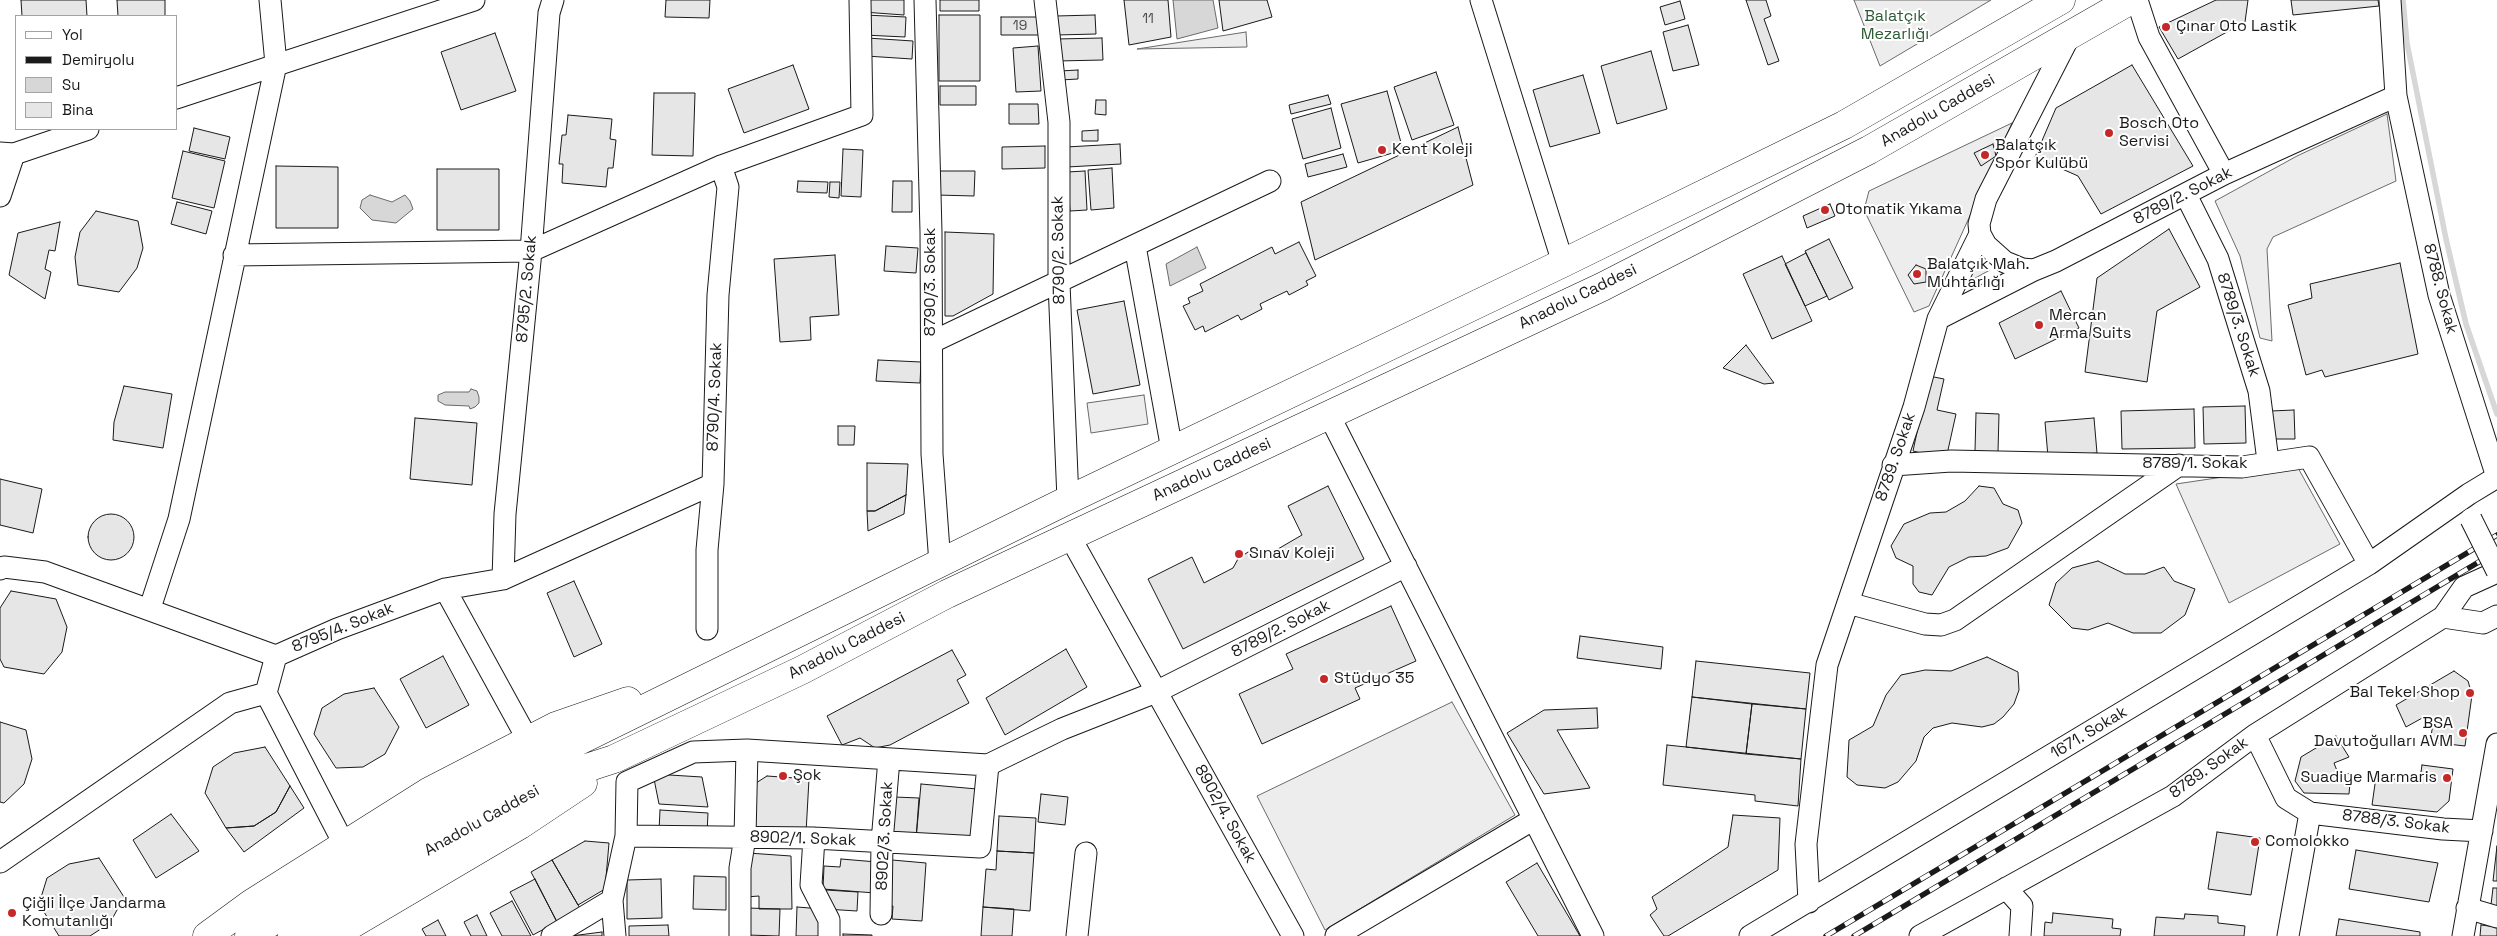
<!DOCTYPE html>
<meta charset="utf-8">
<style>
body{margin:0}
#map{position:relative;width:2497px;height:936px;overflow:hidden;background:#fff;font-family:"Space Grotesk",sans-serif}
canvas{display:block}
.legend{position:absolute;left:15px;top:15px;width:162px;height:115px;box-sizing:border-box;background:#fff;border:1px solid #a3a3a3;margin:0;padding:6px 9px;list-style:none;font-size:15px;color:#1a1a1a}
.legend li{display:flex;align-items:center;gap:10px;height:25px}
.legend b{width:25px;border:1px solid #a3a3a3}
</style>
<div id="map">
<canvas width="2497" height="936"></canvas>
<ul class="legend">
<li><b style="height:6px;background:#fff"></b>Yol</li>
<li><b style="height:6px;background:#1a1a1a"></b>Demiryolu</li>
<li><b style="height:14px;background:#d7d7d7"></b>Su</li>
<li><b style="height:14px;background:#e6e6e6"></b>Bina</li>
</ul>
</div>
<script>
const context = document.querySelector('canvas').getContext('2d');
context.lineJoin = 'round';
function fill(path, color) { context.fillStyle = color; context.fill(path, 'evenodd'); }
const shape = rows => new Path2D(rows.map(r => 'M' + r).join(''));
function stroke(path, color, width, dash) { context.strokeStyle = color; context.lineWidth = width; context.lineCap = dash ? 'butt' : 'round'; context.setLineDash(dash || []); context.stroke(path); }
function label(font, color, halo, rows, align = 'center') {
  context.font = font + ' "Space Grotesk",sans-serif'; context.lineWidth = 4; context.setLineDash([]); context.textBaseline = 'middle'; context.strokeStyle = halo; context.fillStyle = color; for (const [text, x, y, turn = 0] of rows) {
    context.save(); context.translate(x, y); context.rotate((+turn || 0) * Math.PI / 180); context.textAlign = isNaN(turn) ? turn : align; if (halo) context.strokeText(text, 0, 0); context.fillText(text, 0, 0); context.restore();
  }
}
const built = shape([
 [1854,0,1991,0,1880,66,1854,0],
 [1246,32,1247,47,1137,49,1246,32],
 [2387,114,2396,181,2273,237,2267,249,2272,341,2260,338,2240,256,2215,201,2297,156,2387,114],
 [2012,123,1929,306,1914,312,1864,210,1869,191,2012,123],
 [1977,255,1990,270,1968,282,1977,255],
 [1144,395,1148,424,1091,433,1087,403,1144,395],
 [2297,466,2340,544,2229,603,2176,484,2297,466],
 [1452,702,1515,815,1325,930,1257,796,1452,702]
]);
fill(built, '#ededed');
stroke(built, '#6a6a6a', 1);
const water = shape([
 [1173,0,1213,0,1218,28,1177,39,1173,0],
 [370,195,392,202,405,195,410,201,413,209,396,223,372,220,360,208,362,200,370,195],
 [1197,247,1206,268,1170,286,1166,264,1197,247],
 [471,389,477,391,479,397,479,403,475,407,470,409,469,406,445,405,438,401,438,395,445,392,469,392,471,389]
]);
fill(water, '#d7d7d7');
stroke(water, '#6a6a6a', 1);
stroke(shape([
 [2403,0,2407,43,2446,239,2466,324,2497,414]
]), '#d7d7d7', 5.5);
const building = shape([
 [21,0,86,0,87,16,22,16,21,0],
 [117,0,165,0,165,16,118,16,117,0],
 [666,0,710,0,709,18,665,17,666,0],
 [864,0,904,0,904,15,863,12,864,0],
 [940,0,979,0,979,11,940,11,940,0],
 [1124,0,1168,0,1171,37,1129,45,1124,0],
 [1219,0,1267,0,1272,17,1223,31,1219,0],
 [1746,0,1766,0,1771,16,1764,19,1779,61,1768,65,1746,0],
 [2216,0,2248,0,2245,22,2178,59,2159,27,2216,0],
 [2291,0,2378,0,2379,6,2293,15,2291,0],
 [1680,1,1685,19,1665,25,1660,7,1680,1],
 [865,15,906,17,905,37,864,35,865,15],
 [939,15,980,15,980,81,939,81,939,15],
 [1095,15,1096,34,1056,35,1056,16,1095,15],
 [1001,17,1039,17,1039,35,1001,35,1001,17],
 [1688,25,1699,65,1673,71,1663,32,1688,25],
 [495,33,516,91,461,110,441,52,495,33],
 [867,38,913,41,912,59,866,56,867,38],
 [1102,38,1103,60,1057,61,1057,39,1102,38],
 [1038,46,1041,91,1016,92,1013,48,1038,46],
 [1651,51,1667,109,1617,124,1601,66,1651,51],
 [793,65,809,109,744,133,728,89,793,65],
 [2132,65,2193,166,2101,214,2078,176,2035,157,2056,108,2132,65],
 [1078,70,1078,79,1060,80,1060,71,1078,70],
 [1436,72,1454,125,1412,140,1394,87,1436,72],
 [1583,75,1600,133,1550,147,1533,90,1583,75],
 [940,86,976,86,976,105,940,105,940,86],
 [1387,91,1403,150,1358,163,1341,104,1387,91],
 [654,93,695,93,693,156,652,155,654,93],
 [1328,95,1331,104,1291,114,1289,105,1328,95],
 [1096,100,1106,100,1106,115,1095,114,1096,100],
 [1009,104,1038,104,1039,124,1009,124,1009,104],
 [1331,108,1341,148,1303,159,1292,119,1331,108],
 [568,115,612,119,610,139,616,140,613,168,608,168,606,187,562,183,563,164,559,164,562,135,566,135,568,115],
 [1458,127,1473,185,1315,260,1301,202,1458,127],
 [194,128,230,137,225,159,189,151,194,128],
 [1098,130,1098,141,1082,141,1082,131,1098,130],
 [1120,144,1121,164,1067,167,1066,147,1120,144],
 [1993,144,1996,156,1981,166,1974,153,1993,144],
 [1045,146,1045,168,1002,169,1002,147,1045,146],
 [843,149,863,150,861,197,841,196,843,149],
 [183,151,225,161,214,208,172,198,183,151],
 [1343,154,1347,167,1308,177,1305,164,1343,154],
 [276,166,338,167,338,228,276,228,276,166],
 [1112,168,1114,208,1091,210,1088,170,1112,168],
 [437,169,499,169,499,230,437,230,437,169],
 [937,171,975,171,974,196,936,195,937,171],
 [1085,171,1087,210,1070,211,1067,172,1085,171],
 [798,181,828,182,827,193,797,192,798,181],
 [893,181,912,181,912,212,892,212,893,181],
 [830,182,840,182,839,198,829,197,830,182],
 [177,202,212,211,206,234,171,224,177,202],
 [1830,204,1835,216,1807,228,1803,216,1830,204],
 [96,211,138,221,143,248,137,268,119,292,78,285,75,257,80,232,96,211],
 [60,222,55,251,49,250,45,269,51,272,45,299,9,275,18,233,60,222],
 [2169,229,2200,287,2157,311,2147,382,2085,372,2097,278,2169,229],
 [945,232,994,234,993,294,953,316,945,316,945,232],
 [1829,239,1853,288,1829,300,1805,251,1829,239],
 [1299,242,1316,276,1306,281,1308,285,1289,295,1287,291,1260,304,1262,309,1241,320,1238,315,1205,332,1203,326,1195,330,1183,306,1190,303,1188,298,1203,291,1200,284,1272,247,1275,254,1299,242],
 [886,246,918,248,916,273,884,271,886,246],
 [1806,253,1827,296,1805,306,1785,264,1806,253],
 [835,255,839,315,810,317,811,340,780,342,774,259,835,255],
 [1782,256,1812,321,1772,339,1743,274,1782,256],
 [2400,263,2418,354,2325,377,2322,370,2306,375,2288,305,2312,298,2310,284,2400,263],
 [1916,265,1926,269,1926,282,1914,284,1908,275,1916,265],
 [2061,291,2079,328,2015,359,1999,323,2061,291],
 [1124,301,1140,385,1093,394,1077,310,1124,301],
 [1746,345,1774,383,1764,384,1723,368,1746,345],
 [878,360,921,362,920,383,876,381,878,360],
 [1929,376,1944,379,1937,410,1956,414,1946,459,1913,451,1929,376],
 [124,386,172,394,163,448,113,440,114,422,124,386],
 [2245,406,2246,443,2204,444,2203,407,2245,406],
 [2194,409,2195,448,2122,449,2121,411,2194,409],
 [2294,410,2295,439,2272,439,2271,411,2294,410],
 [1976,413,1999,414,1998,452,1975,451,1976,413],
 [415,418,477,423,472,485,410,479,415,418],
 [2094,418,2097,453,2048,457,2045,422,2094,418],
 [838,426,855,426,854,445,838,445,838,426],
 [867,463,908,464,906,495,875,511,867,511,867,463],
 [0,479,42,489,33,533,0,525,0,479],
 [1328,486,1364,559,1183,649,1148,579,1192,557,1204,583,1233,568,1238,559,1248,552,1260,550,1271,553,1302,535,1288,506,1328,486],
 [1979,486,1994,488,2003,504,2018,510,2022,523,2008,548,1986,556,1969,557,1949,567,1932,595,1919,592,1913,584,1913,566,1896,558,1891,546,1904,524,1930,513,1946,512,1965,501,1979,486],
 [906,495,904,514,868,531,867,511,875,511,906,495],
 '88 537a23 23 0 1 1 46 0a23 23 0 1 1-46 0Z',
 [2098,561,2125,574,2145,574,2164,567,2174,581,2195,589,2185,615,2161,633,2133,633,2108,623,2088,630,2072,628,2049,605,2056,583,2072,568,2098,561],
 [574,581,602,644,574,657,547,593,574,581],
 [11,591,56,599,67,627,62,652,44,674,4,667,0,659,0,608,11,591],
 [1391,606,1416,661,1355,688,1360,699,1262,744,1239,694,1293,669,1286,654,1391,606],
 [1580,636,1663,647,1661,669,1577,658,1580,636],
 [1066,649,1087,687,1005,735,986,698,1066,649],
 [952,650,966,675,957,680,969,703,890,745,875,748,860,738,842,745,827,716,952,650],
 [443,656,469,705,426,728,400,679,443,656],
 [1987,657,2018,672,2019,690,2014,704,2003,717,1994,724,1982,727,1952,723,1933,728,1924,737,1916,761,1898,782,1885,788,1857,785,1847,777,1849,740,1873,726,1886,695,1901,675,1925,670,1951,671,1987,657],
 [1696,661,1810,673,1806,709,1692,697,1696,661],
 [2454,671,2468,681,2472,695,2465,746,2430,742,2433,724,2424,717,2406,727,2396,705,2454,671],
 [374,688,399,727,385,754,363,767,336,768,314,734,322,708,344,694,374,688],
 [1692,697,1752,704,1746,754,1686,747,1692,697],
 [1752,704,1806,709,1801,759,1746,754,1752,704],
 [1597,708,1598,728,1557,730,1590,788,1544,794,1507,733,1544,710,1597,708],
 [0,722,26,730,32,759,24,784,4,803,0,802,0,722],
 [2336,736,2349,757,2334,763,2339,776,2351,773,2349,794,2304,793,2295,781,2301,757,2336,736],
 [1667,745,1801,759,1798,806,1755,801,1755,795,1663,785,1667,745],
 [265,747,290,786,276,812,254,826,226,828,205,793,213,767,234,753,265,747],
 [2422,765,2453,769,2449,801,2437,812,2372,805,2376,777,2410,781,2421,772,2422,765],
 [653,774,702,777,708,807,659,804,653,774],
 [767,776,809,779,806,833,752,833,756,783,767,776],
 [921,784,977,789,972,843,916,839,921,784],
 [290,786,304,808,244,852,226,828,254,826,276,812,290,786],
 [1041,794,1068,797,1065,825,1038,822,1041,794],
 [894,797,919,798,916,839,891,837,894,797],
 [660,810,708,813,707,834,659,831,660,810],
 [171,814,199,851,156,878,133,840,171,814],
 [1733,815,1780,818,1778,870,1668,936,1664,936,1650,915,1657,909,1652,897,1728,847,1733,815],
 [999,816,1036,818,1034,853,997,851,999,816],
 [2217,832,2260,838,2251,895,2208,889,2217,832],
 [585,841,609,843,605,889,578,905,552,860,585,841],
 [2497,846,2497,881,2493,881,2497,846],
 [2356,850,2438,863,2429,902,2349,889,2356,850],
 [997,851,1034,853,1030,911,983,907,986,869,996,870,997,851],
 [748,853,791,856,792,909,759,909,759,896,746,897,748,853],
 [99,858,124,897,110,923,90,936,59,936,39,904,47,878,69,864,99,858],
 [841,859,877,862,875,893,823,889,824,866,840,867,841,859],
 [552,860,581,910,557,922,531,872,552,860],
 [892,860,926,863,922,921,892,919,893,906,888,906,892,860],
 [1537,863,1580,936,1538,936,1506,882,1537,863],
 [694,876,726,877,726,910,693,909,694,876],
 [535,879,557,922,533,935,510,892,535,879],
 [661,879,662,918,627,919,627,880,661,879],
 [2493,888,2497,888,2497,914,2490,913,2493,888],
 [826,890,858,892,857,911,825,909,826,890],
 [512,901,531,936,502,936,490,913,512,901],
 [797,907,822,909,821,936,796,936,797,907],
 [983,907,1014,909,1012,936,981,936,983,907],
 [747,908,780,909,779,936,747,935,747,908],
 [2053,913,2113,919,2112,928,2121,929,2120,936,2044,936,2045,922,2052,923,2053,913],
 [2185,914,2218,916,2218,923,2245,926,2244,936,2154,936,2156,917,2184,919,2185,914],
 [477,915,487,936,471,936,464,922,477,915],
 [2339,919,2420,932,2420,936,2336,936,2339,919],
 [438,920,446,936,426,936,422,929,438,920],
 [668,925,669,936,629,936,629,926,668,925],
 [2481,925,2497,927,2497,936,2480,936,2481,925],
 [602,932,602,936,571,936,602,932],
 [843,934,872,935,872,936,843,936,843,934]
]);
fill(building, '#e6e6e6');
stroke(building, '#1a1a1a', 1);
const minor = shape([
 [925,0,931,232,932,454,940,564],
 [1045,0,1059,122,1059,283,1068,500],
 [1481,0,1563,263],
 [2137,0,2149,37,2224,174],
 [2390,0,2396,96,2439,295,2497,477],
 [176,98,474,0],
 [0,153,14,154,88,129],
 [2186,195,2218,259,2259,391,2268,461],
 [0,196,14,154],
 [1980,234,1986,245,2005,262,2022,269,2034,270,2056,261,2224,174,2396,96],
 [1135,246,1172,450],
 [234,255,531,251,721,166,862,115,860,0],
 [1938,319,2034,270],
 [932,342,1270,181],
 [1329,415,1593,936],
 [1893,465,1951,461,2242,467,2309,457,2369,564],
 [1070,537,1293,936],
 [0,569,4,567,45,572,276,656],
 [503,579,505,514,531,251,549,13,553,0],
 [445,589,528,740],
 [1848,603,1925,624,1941,625,1955,620,2179,465],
 [150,608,179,519,276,64,270,0],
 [2443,617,2464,587,2497,572],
 [707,629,707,550,713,484,718,295,728,187,721,166],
 [266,693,344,844],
 [2255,735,2286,798,2310,813,2288,936],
 [2310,813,2443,829,2482,831],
 [626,836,814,838,980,847,988,765,1062,729,1156,692,1406,566],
 [814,838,811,885,829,920,829,936],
 [0,862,230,703,266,693,276,656,337,629,445,589,503,579,713,484],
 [2006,888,2022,906,2020,936],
 [1809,902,1806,844,1827,665,1914,407,1938,319,1980,234,1979,224,1986,199,2069,37],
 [2467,908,2497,917],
 [881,914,882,842,889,759],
 [552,936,612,900],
 [615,936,612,900,626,836,627,782,693,752,747,750,988,765],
 [740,936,740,868,745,837,747,750],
 [1077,936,1086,853],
 [1336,936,1534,819],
 [1750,936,2369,564,2469,494,2497,477],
 [1920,936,2173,796,2255,735,2443,617,2483,623,2497,616],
 [2463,936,2497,744]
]);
const highway = shape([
 [207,936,252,903,428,792,556,726,628,701],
 [249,936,447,811,522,769,1068,500,1563,263,1844,125,2061,0],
 [292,936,459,831,568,774,614,759,802,670,947,594,1602,287,1869,150,2131,0],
 [332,936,520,825,583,783]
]);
stroke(minor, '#1a1a1a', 23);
stroke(highway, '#1a1a1a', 29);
stroke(minor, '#fff', 21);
stroke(highway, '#fff', 28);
const rail = shape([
 [1826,936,2497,535],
 [1854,936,2497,551]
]);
stroke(rail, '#1a1a1a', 5.5);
stroke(rail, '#fff', 4, [11]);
const minorBridge = shape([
 [2471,519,2497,571]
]);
stroke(minorBridge, '#1a1a1a', 23, []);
stroke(minorBridge, '#fff', 21);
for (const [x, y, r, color] of [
 [2166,27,5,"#c62828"],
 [2109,133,5,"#c62828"],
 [1382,150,5,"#c62828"],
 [1985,155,5,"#c62828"],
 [1825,210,5,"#c62828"],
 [1917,274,5,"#c62828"],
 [2039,325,5,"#c62828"],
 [1239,554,5,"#c62828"],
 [1324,679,5,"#c62828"],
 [2470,693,5,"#c62828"],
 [2463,733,5,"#c62828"],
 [783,776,5,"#c62828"],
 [2447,778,5,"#c62828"],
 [2255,842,5,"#c62828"],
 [12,913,5,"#c62828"]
]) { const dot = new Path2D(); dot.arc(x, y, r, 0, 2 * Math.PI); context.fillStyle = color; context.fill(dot); stroke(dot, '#fff', 2); }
label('14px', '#4d4d4d', null, [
 ["11",1148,19],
 ["19",1020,26]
]);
label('16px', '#2b5a34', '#fff', [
 ["Balatçık",1895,17],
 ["Mezarlığı",1895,35]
]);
label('16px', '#1a1a1a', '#fff', [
 ["Çınar Oto Lastik",2176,27],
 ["Bosch Oto",2119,124],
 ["Servisi",2119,142],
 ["Balatçık",1995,146],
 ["Spor Kulübü",1995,164],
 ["Kent Koleji",1392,150],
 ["Otomatik Yıkama",1835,210],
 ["Balatçık Mah.",1927,265],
 ["Muhtarlığı",1927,283],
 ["Mercan",2049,316],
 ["Arma Suits",2049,334],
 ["Sınav Koleji",1249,554],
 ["Stüdyo 35",1334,679],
 ["Bal Tekel Shop",2460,693,"right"],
 ["BSA",2453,724,"right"],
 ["Davutoğulları AVM",2453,742,"right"],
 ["Şok",793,776],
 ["Suadiye Marmaris",2437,778,"right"],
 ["Comolokko",2265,842],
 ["Çiğli İlçe Jandarma",22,904],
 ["Komutanlığı",22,922]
], 'left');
label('16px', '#1a1a1a', '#fff', [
 ["Anadolu Caddesi",1938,111,-30],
 ["8789/2. Sokak",2183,196,-27],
 ["8790/2. Sokak",1059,250,-91],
 ["8790/3. Sokak",931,282,-90],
 ["8795/2. Sokak",527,289,-85],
 ["8788. Sokak",2440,289,75],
 ["Anadolu Caddesi",1578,297,-26],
 ["8789/3. Sokak",2238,325,72],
 ["8790/4. Sokak",715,397,-88],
 ["8789. Sokak",1896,457,-71],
 ["8789/1. Sokak",2195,464],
 ["Anadolu Caddesi",1212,470,-25],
 ["8795/4. Sokak",343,628,-22],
 ["8789/2. Sokak",1281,629,-27],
 ["Anadolu Caddesi",847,646,-27],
 ["1671. Sokak",2089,733,-31],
 ["8789. Sokak",2209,768,-36],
 ["8902/4. Sokak",1225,814,61],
 ["Anadolu Caddesi",482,821,-29],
 ["8788/3. Sokak",2396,822,7],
 ["8902/3. Sokak",885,836,-87],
 ["8902/1. Sokak",803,839,2]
]);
</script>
